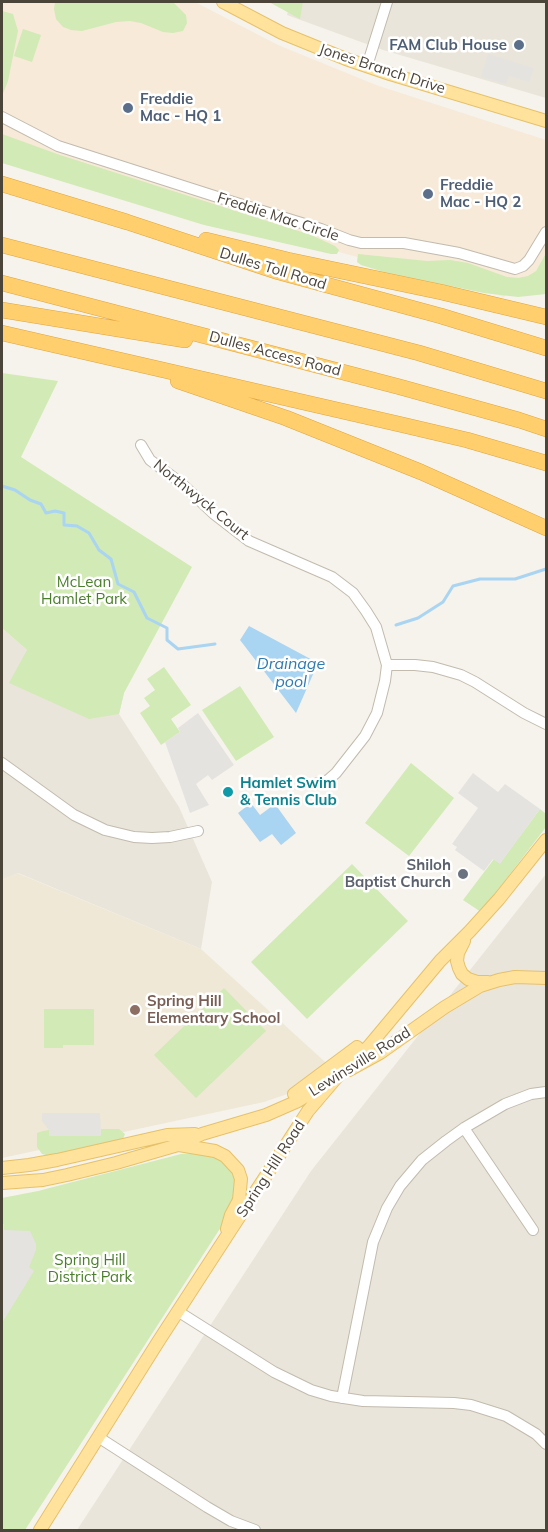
<!DOCTYPE html>
<style>
body{margin:0}
#map{position:relative;width:548px;height:1532px;overflow:hidden;background:#f6f3ec;font-family:Mulish,sans-serif}
canvas{display:block}
.frame{position:absolute;inset:0;border:3px solid #4b4439;pointer-events:none}
</style>
<div id="map">
<canvas width="548" height="1532"></canvas>
<div class="frame"></div>
</div>
<script>
const context = document.querySelector('canvas').getContext('2d');
context.lineJoin = 'round';
function fill(path, color) { context.fillStyle = color; context.fill(path, 'evenodd'); }
const shape = rows => new Path2D(rows.map(r => 'M' + r).join(''));
function stroke(path, color, width, dash) { context.strokeStyle = color; context.lineWidth = width; context.lineCap = dash ? 'butt' : 'round'; context.setLineDash(dash || []); context.stroke(path); }
function label(font, color, halo, rows, align = 'center') {
  context.font = font + ' Mulish,sans-serif'; context.lineWidth = 5; context.setLineDash([]); context.textBaseline = 'middle'; context.strokeStyle = halo; context.fillStyle = color; for (const [text, x, y, turn = 0] of rows) {
    context.save(); context.translate(x, y); context.rotate((+turn || 0) * Math.PI / 180); context.textAlign = isNaN(turn) ? turn : align; if (halo) context.strokeText(text, 0, 0); context.fillText(text, 0, 0); context.restore();
  }
}
fill(shape([
 [290,2,546,2,546,98,383,50,287,15],
 [2,628,27,650,124,693,119,714,179,807,212,882,201,949,18,873,2,880],
 [546,874,546,1530,77,1530,311,1171]
]), '#eae5da');
fill(shape([
 [2,2,197,2,197,3,278,45,376,85,546,140,546,253,536,271,504,297,2,160]
]), '#f7ead8');
fill(shape([
 [17,873,201,949,334,1070,296,1091,264,1102,2,1158,2,880]
]), '#efe8d6');
fill(shape([
 [55,2,173,2,186,15,187,23,183,31,173,33,163,32,141,23,130,21,116,22,82,31,71,30,63,27,56,19,54,9],
 [269,2,303,2,300,19],
 [2,11,13,14,18,31,8,81,2,96],
 [23,29,41,35,32,62,14,56],
 [2,134,60,155,311,235,335,246,339,250,337,254,331,254,204,225,2,163],
 [546,253,546,294,518,297,484,293,384,272,361,265,357,262,358,254,427,261,450,260,468,263,507,277,518,278,528,276,536,271],
 [2,373,58,381,21,457,192,567,124,693,119,714,89,719,9,683,27,650,2,628],
 [164,667,191,705,171,719,180,732,161,745,140,713,150,706,144,698,155,690,147,679],
 [240,686,274,737,236,761,202,710],
 [411,763,454,798,409,856,365,823],
 [540,809,546,814,546,827,481,912,463,900,494,859,500,863],
 [352,864,408,921,307,1019,251,962],
 [224,988,266,1031,196,1098,154,1055],
 [44,1009,94,1009,94,1045,63,1045,63,1048,44,1048],
 [101,1129,119,1129,125,1134,123,1139,53,1157,42,1154,37,1147,37,1133,43,1131,49,1130,49,1136,101,1135],
 [198,1153,208,1153,229,1164,238,1183,234,1207,25,1530,2,1530,2,1198,38,1191,181,1154]
]), '#d2eab5');
fill(shape([
 [488,54,534,68,529,82,509,76,506,84,481,77],
 [198,713,234,765,212,780,208,775,196,784,209,805,190,813,165,742,180,732,178,728],
 [473,773,498,792,505,784,540,809,500,864,493,859,484,871,455,850,457,847,452,844,478,808,458,793],
 [42,1113,100,1113,101,1136,49,1136,49,1130,42,1121],
 [2,1224,4,1224,4,1230,30,1231,36,1244,36,1250,29,1267,34,1271,2,1323]
]), '#e5e3e0');
fill(shape([
 [249,626,318,663,296,713,240,640],
 [251,803,260,815,275,804,296,833,281,845,272,834,260,842,238,813]
]), '#a9d4f2');
stroke(shape([
 [2,486,15,490,30,500,41,504,46,513,55,511,64,513,64,525,77,526,89,533,99,550,111,559,118,584,134,592,147,618,167,628,167,640,178,649,215,644],
 [396,625,418,618,443,602,453,586,480,579,515,579,546,569]
]), '#a9d4f2', 3);
const minor = shape([
 [367,66,387,2],
 [2,117,58,146,230,201,321,229,349,240,361,243,404,243,459,253,515,269,523,266,529,260,546,232],
 [141,445,150,460,181,483,214,514,249,541,332,577,353,593,366,611,376,627,387,665,385,681,377,713,365,736,336,773,328,780,315,784],
 [387,665,415,665,433,667,461,675,475,682,524,713,546,724],
 [2,763,74,815,105,830,134,837,152,838,170,837,198,831],
 [464,1128,533,1230],
 [179,1312,274,1372,311,1390,331,1396,363,1401,454,1403,471,1405,506,1416,536,1434,546,1444],
 [342,1398,373,1242,387,1208,400,1186,422,1160,446,1141,464,1128,505,1104,531,1094,546,1092],
 [98,1437,207,1507,231,1521,255,1530]
]);
const major = shape([
 [223,2,282,33,346,59,390,74,546,121],
 [464,941,458,953,457,961,459,968,462,974,468,979,477,982,488,982],
 [349,1070,380,1053,445,1007,480,986,499,980,515,977,546,978],
 [294,1094,357,1047],
 [179,1145,215,1151,225,1156,238,1170,241,1179,239,1200,231,1215,227,1229],
 [2,1168,29,1165,57,1160,167,1135,195,1134],
 [2,1183,43,1180,67,1175,116,1163,178,1145,202,1134,266,1115,298,1101,329,1082],
 [40,1530,158,1342,308,1111,337,1077,369,1046,440,961,470,931,499,899,546,840]
]);
const highway = shape([
 [2,184,127,222,275,271,441,316,546,348],
 [206,240,288,260,441,292,546,317],
 [2,245,419,353,546,391],
 [2,283,400,387,519,420,546,429],
 [2,310,185,340],
 [2,333,403,425,467,440,546,463],
 [178,381,286,418,421,472,546,528]
]);
stroke(minor, '#c2bbae', 12);
stroke(major, '#e6c16a', 14);
stroke(highway, '#e0a43c', 16);
stroke(minor, '#fff', 10);
stroke(major, '#ffe39c', 12);
stroke(highway, '#ffcf6e', 15);
for (const [x, y, r, color] of [
 [519,45,6,"#5c6f8a"],
 [128,108,6,"#5c6f8a"],
 [428,194,6,"#5c6f8a"],
 [228,792,6,"#0f9aa8"],
 [463,874,6,"#6b7280"],
 [135,1010,6,"#8d6e63"]
]) { const dot = new Path2D(); dot.arc(x, y, r, 0, 2 * Math.PI); context.fillStyle = color; context.fill(dot); stroke(dot, '#fff', 2); }
label('bold 15px', '#4e5e75', '#fff', [
 ["FAM Club House",507,45,"right"],
 ["Freddie",140,99],
 ["Mac - HQ 1",140,116],
 ["Freddie",440,185],
 ["Mac - HQ 2",440,202]
], 'left');
label('15px', '#4b4439', '#fff', [
 ["Jones Branch Drive",382,69,18],
 ["Freddie Mac Circle",278,217,18],
 ["Dulles Toll Road",273,269,17],
 ["Dulles Access Road",275,354,15],
 ["Northwyck Court",201,500,39],
 ["Lewinsville Road",360,1062,-32],
 ["Spring Hill Road",271,1169,-57]
]);
label('15px', '#4a7f2a', '#fff', [
 ["McLean",84,582],
 ["Hamlet Park",84,599],
 ["Spring Hill",90,1260],
 ["District Park",90,1277]
]);
label('bold 15px', '#0d838f', '#fff', [
 ["Hamlet Swim",240,783],
 ["& Tennis Club",240,800]
], 'left');
label('bold 15px', '#5b616d', '#fff', [
 ["Shiloh",451,865],
 ["Baptist Church",451,882]
], 'right');
label('bold 15px', '#785e54', '#fff', [
 ["Spring Hill",147,1001],
 ["Elementary School",147,1018]
], 'left');
label('italic 16px', '#2e7ab2', '#fff', [
 ["Drainage",291,664],
 ["pool",291,682]
]);
</script>
